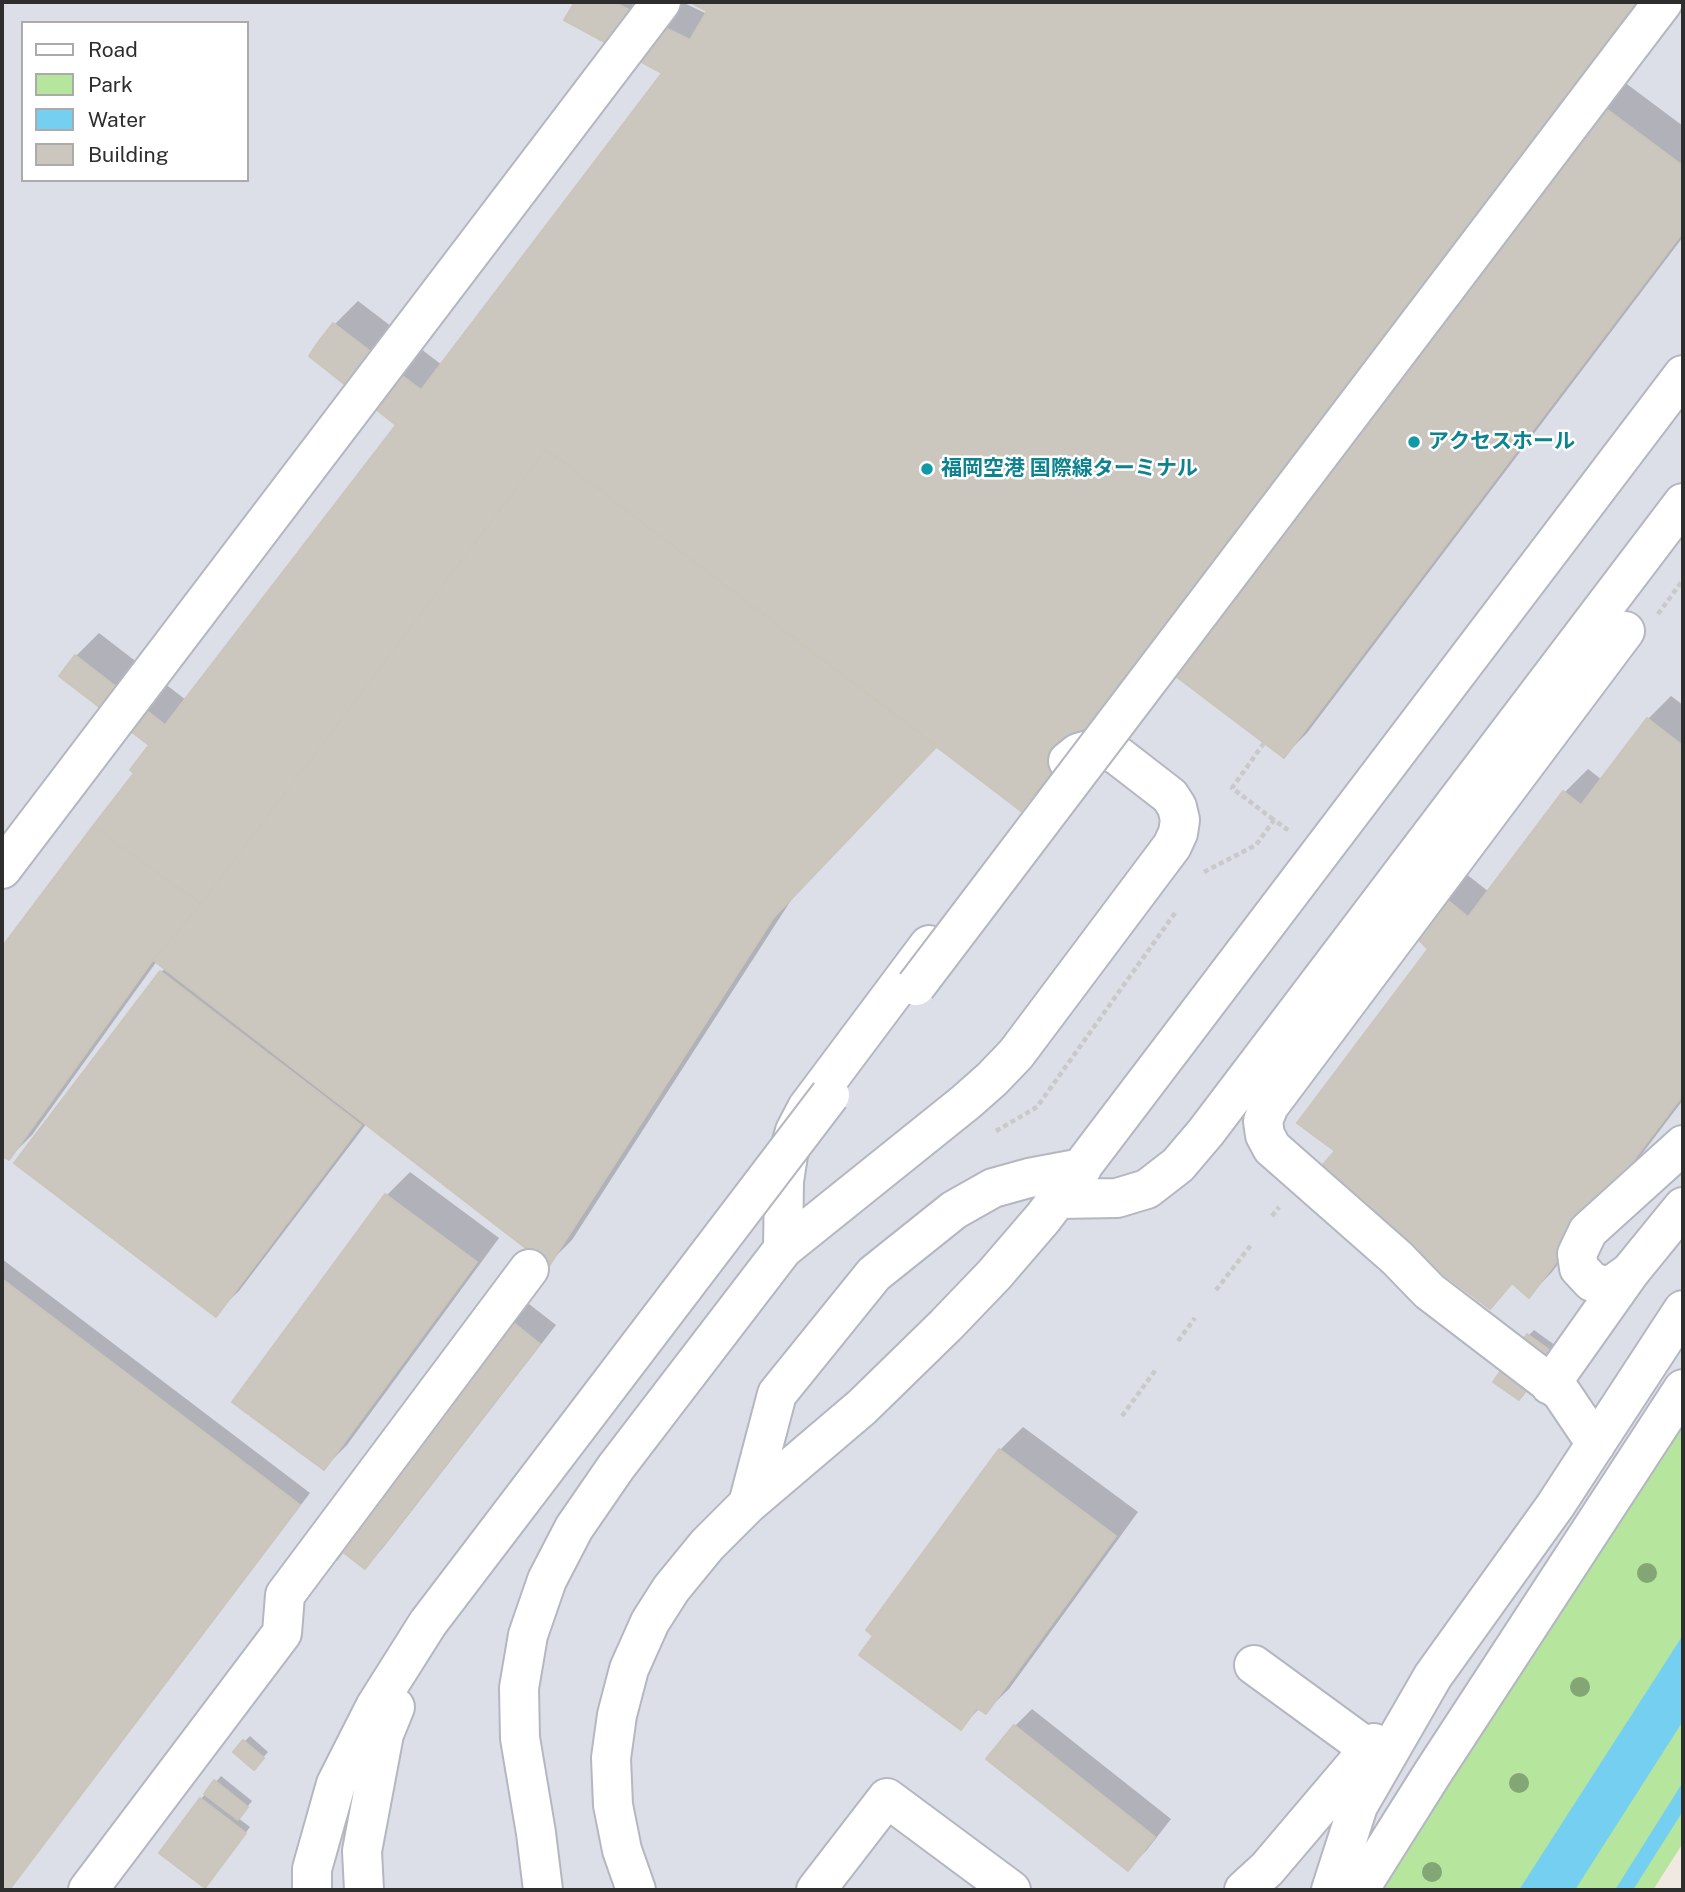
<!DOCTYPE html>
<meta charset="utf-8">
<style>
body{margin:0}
#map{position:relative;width:1685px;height:1892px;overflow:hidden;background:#efe9e1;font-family:"Public Sans",sans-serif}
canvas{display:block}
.frame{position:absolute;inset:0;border:4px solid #2e2e2e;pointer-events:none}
.legend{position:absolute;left:21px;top:21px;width:228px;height:161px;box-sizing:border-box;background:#fff;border:2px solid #ababab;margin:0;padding:9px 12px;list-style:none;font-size:21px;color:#2e2e2e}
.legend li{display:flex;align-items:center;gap:14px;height:35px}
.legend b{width:35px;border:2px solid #ababab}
</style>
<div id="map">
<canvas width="1685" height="1892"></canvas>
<div class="frame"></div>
<ul class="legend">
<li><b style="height:9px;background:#fff"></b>Road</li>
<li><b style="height:19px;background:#b6e59e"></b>Park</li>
<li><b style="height:19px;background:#75cff0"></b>Water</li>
<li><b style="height:19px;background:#cbc7bf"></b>Building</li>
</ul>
</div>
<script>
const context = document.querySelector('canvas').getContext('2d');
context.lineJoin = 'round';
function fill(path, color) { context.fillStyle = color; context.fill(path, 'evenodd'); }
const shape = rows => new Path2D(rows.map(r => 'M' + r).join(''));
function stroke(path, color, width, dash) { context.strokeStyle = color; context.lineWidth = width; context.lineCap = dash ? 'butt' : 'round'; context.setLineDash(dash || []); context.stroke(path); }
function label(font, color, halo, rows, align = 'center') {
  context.font = font + ' "Public Sans","Noto Sans JP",sans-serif'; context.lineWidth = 5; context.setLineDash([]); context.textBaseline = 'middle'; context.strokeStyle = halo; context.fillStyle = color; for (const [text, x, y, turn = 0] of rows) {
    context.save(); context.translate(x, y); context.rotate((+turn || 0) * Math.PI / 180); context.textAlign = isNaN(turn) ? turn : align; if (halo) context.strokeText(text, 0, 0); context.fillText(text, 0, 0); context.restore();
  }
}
fill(shape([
 [2,2,1683,2,1683,1649,1526,1890,2,1890],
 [23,23,247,23,247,180,23,180]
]), '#dcdee8');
fill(shape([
 [1683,1425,1683,1843,1653,1890,1376,1890]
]), '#b6e59e');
fill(shape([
 [1683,1635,1683,1721,1575,1890,1519,1890],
 [1683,1782,1683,1811,1633,1890,1615,1890]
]), '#75cff0');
fill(shape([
 [578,2,682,2,707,14,710,10,693,2,1641,2,1596,61,1683,126,1683,237,1307,733,1284,756,1147,652,1044,785,1021,809,938,745,797,891,572,1240,549,1263,367,1123,239,1291,215,1314,161,972,166,968,157,961,32,1135,9,1158,4,1155,2,1157,2,950,136,773,151,745,76,656,99,633,186,700,398,424,334,325,358,301,442,365,665,72,566,19],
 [1671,696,1683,705,1683,1100,1552,1272,1529,1296,1513,1283,1490,1306,1338,1151,1431,949,1414,933,1465,873,1489,892,1565,792,1588,769,1602,780,1648,719],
 [410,1172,499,1238,347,1445,324,1468,234,1402,387,1195],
 [2,1259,310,1493,9,1890,2,1890],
 [529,1304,556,1325,382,1549,365,1566,344,1550,512,1322],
 [1534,1330,1559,1348,1524,1392,1529,1335],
 [1023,1427,1138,1512,1009,1689,985,1712,980,1708,960,1728,1000,1450],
 [1032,1709,1171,1819,1146,1851,1128,1868,1015,1726],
 [250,1736,268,1752,259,1762,245,1741],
 [221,1776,252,1801,238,1818,250,1827,210,1880,201,1799]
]), '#0003');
const building = shape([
 [575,2,613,2,690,40,707,11,690,2,1637,2,1144,652,1021,811,546,449,201,904,93,826,134,773,130,770,149,745,59,676,75,655,165,725,396,425,309,356,319,341,333,323,421,390,662,73,564,20,575,2],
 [1574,85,1683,166,1683,232,1284,758,1144,652,1574,85],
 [546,449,937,746,774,917,549,1266,153,960,201,904,546,449],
 [1647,718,1683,746,1683,1095,1529,1298,1512,1283,1490,1309,1313,1176,1335,1151,1297,1123,1428,949,1412,933,1441,895,1468,917,1563,791,1581,805,1647,718],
 [93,826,201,904,153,960,9,1160,2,1156,2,947,93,826],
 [160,971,361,1125,216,1317,14,1163,160,971],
 [385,1194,477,1262,324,1470,232,1402,385,1194],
 [2,1279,300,1505,9,1890,2,1890,2,1279],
 [510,1320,540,1344,365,1569,343,1552,337,1560,328,1554,510,1320],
 [1527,1334,1555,1354,1519,1400,1493,1382,1527,1334],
 [999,1449,1116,1536,986,1714,977,1708,961,1730,859,1655,873,1636,866,1630,999,1449],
 [1014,1725,1155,1837,1128,1871,986,1759,1014,1725],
 [243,1740,264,1758,254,1770,233,1752,243,1740],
 [214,1780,248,1807,238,1820,204,1794,214,1780],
 [200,1798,246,1833,205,1888,159,1853,200,1798]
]);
fill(building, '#cbc7bf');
stroke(building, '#cbc5ba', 2);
const minor = shape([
 [1634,40,1663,2],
 [2,869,661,2],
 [1683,1145,1588,1231,1577,1254,1579,1268,1592,1282,1609,1287,1630,1272,1683,1207],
 [1058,1199,1117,1198,1147,1189,1178,1165,1206,1132,1683,503],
 [783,1249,784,1181,788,1155,795,1131,807,1108,929,945],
 [1550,1385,1630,1272],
 [1596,1444,1561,1392,1429,1291,1397,1258,1272,1148,1265,1135,1263,1121,1269,1106,1625,631],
 [748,1504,777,1394,874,1274,954,1210,993,1188,1029,1178,1082,1168],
 [1254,1665,1369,1749],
 [88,1890,282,1633,285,1595,529,1269],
 [312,1890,312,1869,336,1784,375,1707,428,1623],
 [364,1890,362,1851,384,1734,395,1707],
 [543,1890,536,1833,520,1738,519,1688,528,1635,547,1580,574,1528,616,1467,783,1249,966,1102,992,1079,1016,1054,1172,846,1178,833,1180,820,1177,807,1170,796,1117,755,1105,749,1092,749,1078,753,1068,761],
 [636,1890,622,1850,613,1805,611,1758,617,1715,629,1669,650,1622,671,1589,707,1545,748,1504,862,1407,946,1325,994,1275,1043,1218,1683,375],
 [816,1890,887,1798,1011,1890],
 [1244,1890,1267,1869,1374,1743],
 [1331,1890,1358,1806,1433,1676,1555,1506,1683,1310],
 [1359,1890,1432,1774,1683,1389]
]);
stroke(minor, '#b4b7c1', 42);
stroke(shape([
 [1658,614,1683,580],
 [1264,743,1232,788,1274,820],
 [1204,872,1256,845,1274,820,1288,830],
 [996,1131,1037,1107,1175,913],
 [1272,1216,1279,1207],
 [1216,1290,1251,1245],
 [1178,1341,1195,1318],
 [1122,1416,1157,1368]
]), '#c9c9c9', 4.5, [5, 3.5]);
stroke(minor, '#fff', 38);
const minorBridge = shape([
 [916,986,1634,40],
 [428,1623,830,1095]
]);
stroke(minorBridge, '#b4b7c1', 42, []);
stroke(minorBridge, '#fff', 38);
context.fillStyle = '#84a574';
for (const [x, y] of [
 [1647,1573],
 [1580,1687],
 [1519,1783],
 [1432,1872]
]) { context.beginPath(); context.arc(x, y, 10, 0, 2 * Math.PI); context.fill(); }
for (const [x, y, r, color] of [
 [1414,442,7,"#0f9aa8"],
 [927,469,7,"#0f9aa8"]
]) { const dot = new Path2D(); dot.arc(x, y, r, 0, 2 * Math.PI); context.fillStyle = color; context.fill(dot); stroke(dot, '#fff', 2.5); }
label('bold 21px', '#0d838f', '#fff', [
 ["アクセスホール",1428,442],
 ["福岡空港 国際線ターミナル",941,469]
], 'left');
</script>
